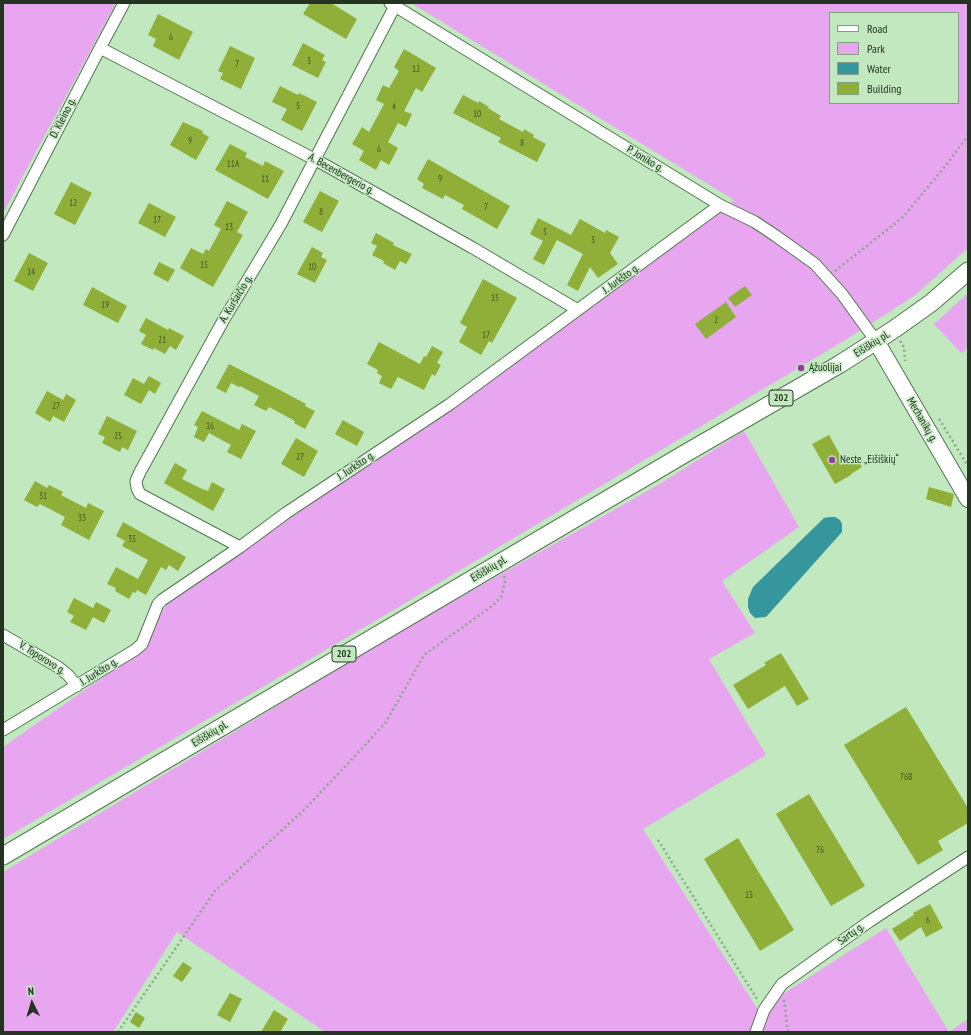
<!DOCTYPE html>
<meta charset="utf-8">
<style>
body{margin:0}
#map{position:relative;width:971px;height:1035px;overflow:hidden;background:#c1e8be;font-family:"PT Sans Narrow",sans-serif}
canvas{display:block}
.frame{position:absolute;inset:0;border:4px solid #243322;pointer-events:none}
.legend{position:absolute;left:829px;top:12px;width:130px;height:92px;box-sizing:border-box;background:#c1e8be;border:1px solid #82a080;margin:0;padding:5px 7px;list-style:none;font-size:12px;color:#243322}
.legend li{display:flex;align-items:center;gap:8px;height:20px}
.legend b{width:20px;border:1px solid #82a080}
.north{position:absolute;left:12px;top:983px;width:40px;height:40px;-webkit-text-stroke:3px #c1e8be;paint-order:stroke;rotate:355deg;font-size:11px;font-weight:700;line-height:16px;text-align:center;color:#243322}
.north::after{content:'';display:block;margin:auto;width:14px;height:18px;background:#243322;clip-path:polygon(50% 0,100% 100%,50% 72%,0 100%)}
</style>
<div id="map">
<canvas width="971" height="1035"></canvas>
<div class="frame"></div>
<ul class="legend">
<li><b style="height:5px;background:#fff"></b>Road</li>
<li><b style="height:11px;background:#e8a5f0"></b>Park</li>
<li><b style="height:11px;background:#35969e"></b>Water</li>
<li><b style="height:11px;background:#8faf38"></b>Building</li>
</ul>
<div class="north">N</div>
</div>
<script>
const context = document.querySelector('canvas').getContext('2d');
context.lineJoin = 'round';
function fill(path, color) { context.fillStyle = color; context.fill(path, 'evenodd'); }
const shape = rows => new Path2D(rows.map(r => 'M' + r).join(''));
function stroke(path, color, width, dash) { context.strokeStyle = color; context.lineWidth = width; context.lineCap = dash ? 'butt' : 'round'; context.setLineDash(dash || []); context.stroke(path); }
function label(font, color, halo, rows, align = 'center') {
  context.font = font + ' "PT Sans Narrow",sans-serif'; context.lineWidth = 3; context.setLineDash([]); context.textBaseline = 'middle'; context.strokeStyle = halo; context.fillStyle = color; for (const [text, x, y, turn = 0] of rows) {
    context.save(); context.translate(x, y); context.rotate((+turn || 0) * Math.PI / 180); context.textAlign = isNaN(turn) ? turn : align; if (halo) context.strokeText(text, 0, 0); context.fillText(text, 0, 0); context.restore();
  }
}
fill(shape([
 [3,3,116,3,3,213],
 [411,3,968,3,968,248,914,296,847,339,380,618,3,839,3,747,141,651,166,605,579,317,734,200],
 [830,13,958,13,958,103,830,103],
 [968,293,968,348,961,353,934,324],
 [744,431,799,527,722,581,755,633,709,659,766,755,643,829,758,1010,886,928,949,1032,325,1032,177,932,113,1032,3,1032,3,872,401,631,658,485],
 [968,1019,968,1032,949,1032]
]), '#e8a5f0');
fill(shape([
 [830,517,835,517,840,520,842,524,842,532,766,617,755,618,750,613,748,607,748,599,753,587,824,518]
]), '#35969e');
fill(shape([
 [310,3,331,3,357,19,346,39,303,14],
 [158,14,193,32,179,60,153,46,156,39,148,35],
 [303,43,325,55,322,60,326,62,318,78,292,65],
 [230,46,255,58,241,89,220,79,223,73,218,71],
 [404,49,436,68,422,92,416,88,404,111,412,114,406,127,398,123,388,142,398,148,389,165,381,160,376,170,359,160,364,151,352,144,362,127,369,132,384,104,376,100,383,85,389,88,399,71,394,67],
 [280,86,298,95,299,93,317,102,302,131,281,120,287,109,272,102],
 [463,95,478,103,479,101,489,107,488,108,501,116,499,119,523,132,524,129,534,135,533,137,546,144,537,162,498,142,501,138,453,113],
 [183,122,203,131,202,133,209,137,196,160,170,145],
 [230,144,247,153,245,157,263,166,265,161,284,171,268,199,215,170],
 [428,159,510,206,497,229,462,209,464,205,445,195,443,199,422,188,424,184,417,179],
 [71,182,92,193,75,225,54,214],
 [320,191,339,201,322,232,303,222],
 [227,201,248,212,237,232,243,235,213,287,180,268,191,248,203,254,206,249,209,251,221,229,214,225],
 [149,203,176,217,165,237,138,223],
 [538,218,571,235,580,219,605,233,606,230,619,237,610,253,618,264,598,278,590,267,578,291,567,285,583,254,557,240,544,265,533,259,543,241,530,234],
 [376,233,394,243,393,245,412,254,406,264,400,261,395,270,383,263,384,261,372,255,377,246,371,243],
 [312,247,323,253,321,257,327,260,315,283,297,274],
 [29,253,48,263,33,291,14,281],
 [159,262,175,270,168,282,153,274],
 [483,279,517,298,492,343,489,341,481,355,459,342,467,327,460,323],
 [745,286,752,295,735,307,728,298],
 [92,287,127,306,118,323,83,305],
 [726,302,736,317,706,339,695,324],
 [146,318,168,330,169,328,184,336,176,350,170,346,165,354,154,348,153,350,141,344,146,335,139,331],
 [379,342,420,364,424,356,426,357,432,346,443,352,437,363,441,365,435,376,432,374,424,390,398,377,391,389,379,383,382,376,377,373,378,370,367,364],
 [229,364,278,389,306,404,305,406,315,411,305,429,294,423,295,421,269,407,266,411,254,405,259,396,240,386,239,387,231,383,226,393,216,388],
 [149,376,161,383,155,394,149,390,141,404,124,395,133,378,144,384],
 [47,391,63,400,66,394,76,400,64,422,53,416,50,422,35,413],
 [202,411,239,430,242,424,256,431,241,459,227,452,231,445,209,433,204,442,194,437,198,427,194,425],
 [107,416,137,431,128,450,122,447,120,452,102,443,105,437,98,434],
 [343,420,364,432,357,446,335,434],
 [829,435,845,464,856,457,862,467,851,474,851,475,835,484,812,444],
 [296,438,318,451,304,477,281,464],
 [175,463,187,470,182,479,200,488,208,491,212,482,225,489,213,511,164,483],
 [35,481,47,488,49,485,63,492,61,495,86,508,88,503,104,511,89,540,61,525,65,517,40,504,37,507,24,500],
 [929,487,954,494,951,507,926,499],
 [123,522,186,557,178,571,169,565,166,570,161,567,146,595,137,590,136,593,133,592,129,599,115,591,116,588,107,584,116,567,138,579,148,560,122,546,125,541,116,536],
 [74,598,93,608,96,602,111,610,104,623,93,617,86,630,70,622,74,616,67,612],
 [781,653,809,699,797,706,785,686,748,709,733,685,766,665,764,663],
 [906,707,968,808,968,823,938,841,943,850,918,865,844,745],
 [809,794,865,886,831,906,776,814],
 [738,838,794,930,760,951,704,859],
 [930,904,943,928,926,937,921,927,900,941,892,929,914,915,913,913],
 [183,962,192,968,182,982,173,976],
 [230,993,242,999,230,1022,217,1015],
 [274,1010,288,1019,280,1032,261,1032],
 [136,1012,145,1018,139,1028,130,1022]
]), '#8faf38');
const street = shape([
 [390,3,720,205,755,222,776,236,815,264,842,294,876,341],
 [100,48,316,160,473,248,578,310],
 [3,235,100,48,124,3],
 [240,547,140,494,137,488,136,481,140,472,223,321,281,224,395,6],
 [3,635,58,667,68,675,77,686],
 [3,730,135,650,142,644,158,604,162,600,240,547,286,513,450,404,720,205],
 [756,1032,764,1010,782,984,870,921,968,857]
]);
const secondary = shape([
 [876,341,968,499]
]);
const primary = shape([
 [3,856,686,453,840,364,893,330,931,303,968,271]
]);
stroke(street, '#537650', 13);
stroke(secondary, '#537650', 18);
stroke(primary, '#537650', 19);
stroke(shape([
 [835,271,902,218,943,169,968,136],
 [900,341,904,347,905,361],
 [939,419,968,466],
 [658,840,757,999],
 [784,1000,788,1032],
 [118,1032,215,891,303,811,355,756,386,722,424,655,492,606,502,596,505,581,504,575]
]), '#89a886', 2.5, [2, 3]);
stroke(street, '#fff', 11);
stroke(secondary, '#fff', 16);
stroke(primary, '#fff', 17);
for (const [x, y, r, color] of [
 [801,368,4,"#973aa3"],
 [832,460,4,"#973aa3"]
]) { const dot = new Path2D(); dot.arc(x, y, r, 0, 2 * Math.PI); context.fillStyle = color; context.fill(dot); stroke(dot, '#c1e8be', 1.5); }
label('9px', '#3f5228', null, [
 ["6",171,37],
 ["3",309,61],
 ["7",237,64],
 ["12",416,69],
 ["5",298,106],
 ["4",394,107],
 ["10",477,114],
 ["9",190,141],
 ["8",522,143],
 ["6",379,149],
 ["11A",233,164],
 ["11",265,179],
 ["9",440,179],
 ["12",73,203],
 ["7",486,207],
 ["8",321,212],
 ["17",157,220],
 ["13",229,227],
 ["5",545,232],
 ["3",593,240],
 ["15",204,265],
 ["10",312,267],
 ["14",31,272],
 ["15",495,298],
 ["19",105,305],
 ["2",716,320],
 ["17",486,335],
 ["21",162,340],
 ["27",56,406],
 ["16",210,426],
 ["25",118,436],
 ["27",300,457],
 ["31",43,496],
 ["33",82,518],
 ["35",132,539],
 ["76B",906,777],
 ["76",820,850],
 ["15",749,895],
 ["6",928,920]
]);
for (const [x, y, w] of [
 [781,398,24],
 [344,654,24]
]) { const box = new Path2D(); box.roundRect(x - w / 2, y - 8, w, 16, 3); context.fillStyle = '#c1e8be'; context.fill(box); stroke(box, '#243322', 1); }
label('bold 10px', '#243322', null, [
 ["202",781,398],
 ["202",344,654]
]);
label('11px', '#243322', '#c1e8be', [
 ["D. Kleino g.",63,118,-63],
 ["P. Joniko g.",645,159,31],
 ["A. Becenbergerio g.",341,174,29],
 ["J. Jurkšto g.",621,279,-36],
 ["A. Kuršaičio g.",236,299,-59],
 ["Eišiškių pl.",872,344,-32],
 ["Mechanikų g.",922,420,60],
 ["J. Jurkšto g.",356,466,-34],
 ["Eišiškių pl.",489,569,-31],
 ["V. Toporovo g.",42,658,32],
 ["J. Jurkšto g.",99,672,-32],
 ["Eišiškių pl.",210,734,-31],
 ["Sartų g.",851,934,-36]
]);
label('11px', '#243322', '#c1e8be', [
 ["Ąžuolijai",809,368],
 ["Neste „Eišiškių“",840,460]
], 'left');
</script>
